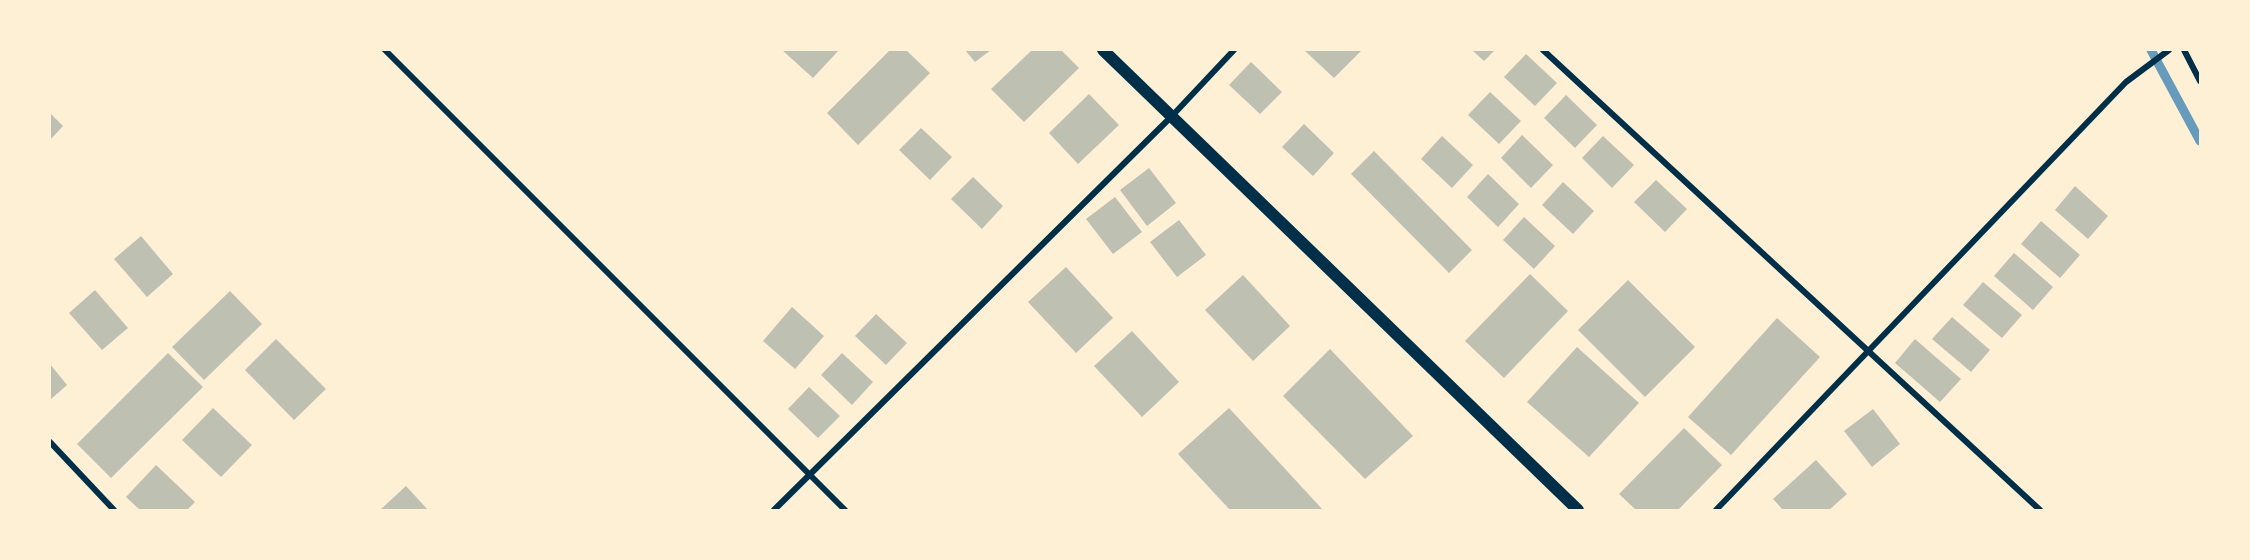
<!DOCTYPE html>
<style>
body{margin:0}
#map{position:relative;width:2250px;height:560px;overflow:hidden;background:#fdf0d5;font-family:"Asap Condensed",sans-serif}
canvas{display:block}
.frame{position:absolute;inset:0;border:51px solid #fdf0d5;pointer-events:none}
</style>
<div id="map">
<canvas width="2250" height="560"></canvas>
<div class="frame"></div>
</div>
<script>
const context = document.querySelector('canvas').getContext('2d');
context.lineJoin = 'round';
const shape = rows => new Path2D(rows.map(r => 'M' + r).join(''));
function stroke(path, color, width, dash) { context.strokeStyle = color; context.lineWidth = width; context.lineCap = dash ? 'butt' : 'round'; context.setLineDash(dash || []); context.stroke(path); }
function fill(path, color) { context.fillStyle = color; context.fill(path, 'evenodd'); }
stroke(shape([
 [2151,50,2200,141]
]), '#669bbc', 9);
fill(shape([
 [782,50,839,50,813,78],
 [890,50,906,50,930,73,858,145,827,113],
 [965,50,991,50,975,62],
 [1032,50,1061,50,1079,68,1024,122,991,89],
 [1304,50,1362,50,1334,78],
 [1472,50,1495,50,1484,61],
 [1526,54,1557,83,1535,106,1504,77],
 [1251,62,1282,92,1260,114,1229,85],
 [1490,92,1521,121,1499,144,1468,115],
 [1089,94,1119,125,1078,164,1049,133],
 [1566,95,1597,125,1575,148,1544,118],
 [50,113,63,126,50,140],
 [1304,124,1334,153,1313,176,1282,147],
 [921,128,952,157,930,180,899,150],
 [1522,135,1553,165,1531,188,1501,158],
 [1442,136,1473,165,1452,188,1421,159],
 [1603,136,1634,165,1612,188,1582,158],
 [1374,151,1472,250,1449,273,1351,174],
 [1149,168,1176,203,1147,226,1120,190],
 [1488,174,1519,204,1498,227,1467,197],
 [973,177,1003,206,982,229,951,199],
 [1656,180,1687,209,1665,232,1634,202],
 [1563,182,1594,211,1573,234,1542,205],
 [2075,186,2108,216,2088,239,2055,210],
 [1115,197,1142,232,1113,254,1086,219],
 [1524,217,1555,246,1534,269,1503,240],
 [1179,220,1206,255,1177,277,1150,242],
 [2041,221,2080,255,2060,278,2021,244],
 [141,236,173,274,147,297,114,259],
 [2014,253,2053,287,2033,310,1994,276],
 [1066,267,1113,318,1076,353,1028,302],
 [1530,274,1568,311,1504,378,1465,341],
 [1243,275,1290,326,1253,361,1205,310],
 [1628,280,1695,347,1645,397,1578,330],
 [1983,282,2022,315,2002,338,1963,305],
 [95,290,128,328,102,350,69,313],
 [230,291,262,324,204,380,172,347],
 [792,307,824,336,795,369,763,341],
 [876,314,907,343,886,365,855,336],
 [1952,317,1990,350,1971,372,1932,339],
 [1777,318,1820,357,1731,455,1688,417],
 [1132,331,1179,382,1142,417,1094,366],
 [276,339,326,389,294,420,245,370],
 [1915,339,1961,379,1940,402,1895,363],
 [1577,347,1639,403,1589,457,1527,402],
 [1330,349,1413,436,1365,479,1283,396],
 [168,353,203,387,111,478,77,444],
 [842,353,873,382,852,405,821,375],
 [50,364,67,385,50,400],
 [809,387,840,416,818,438,788,409],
 [213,408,252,445,221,477,182,440],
 [1229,408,1323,510,1230,510,1178,454],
 [1873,409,1900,444,1872,467,1844,431],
 [1684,428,1722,465,1678,510,1636,510,1619,494],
 [1816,460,1847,494,1829,510,1783,510,1773,499],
 [156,465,195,502,187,510,140,510,126,497],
 [406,486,428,510,380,510]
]), '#bec0b2');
stroke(shape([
 [385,50,845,510],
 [1543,50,2040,510],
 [2184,50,2200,81],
 [50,442,114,510],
 [774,510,1171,117,1234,50],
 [1716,510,2126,82,2169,50]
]), '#003049', 6);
stroke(shape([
 [1103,50,1578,510]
]), '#003049', 12);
</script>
